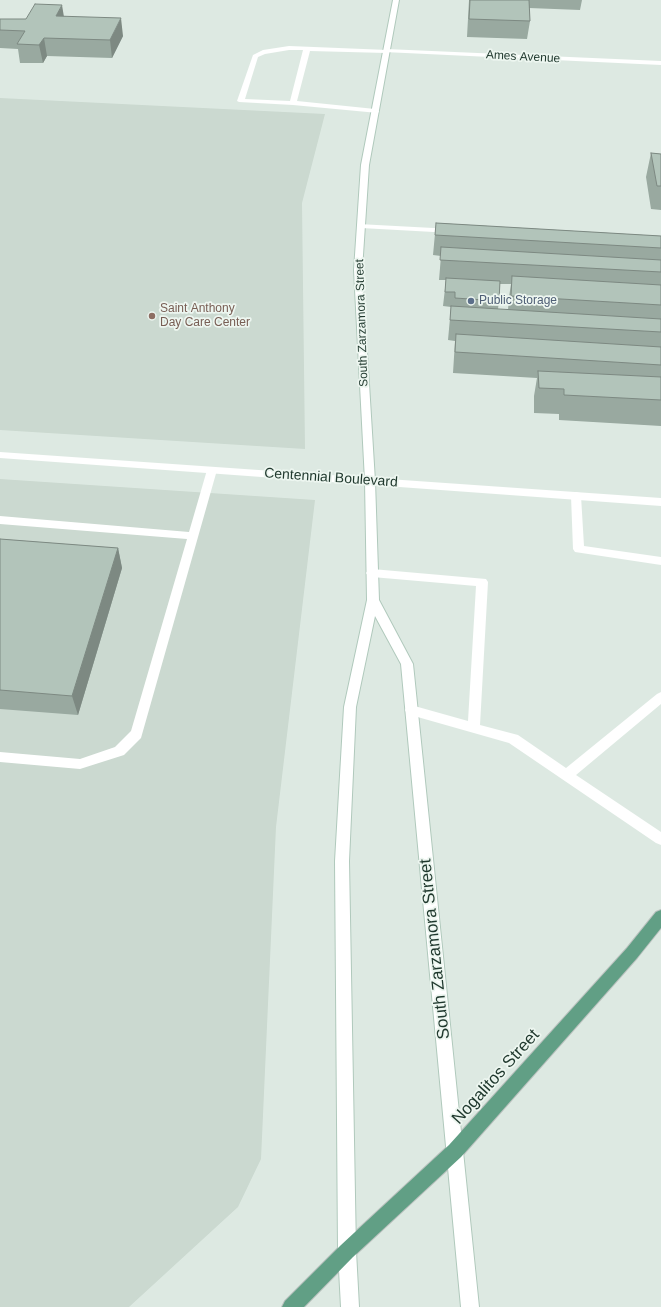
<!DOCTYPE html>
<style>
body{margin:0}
canvas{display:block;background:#dde9e2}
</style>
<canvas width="661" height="1307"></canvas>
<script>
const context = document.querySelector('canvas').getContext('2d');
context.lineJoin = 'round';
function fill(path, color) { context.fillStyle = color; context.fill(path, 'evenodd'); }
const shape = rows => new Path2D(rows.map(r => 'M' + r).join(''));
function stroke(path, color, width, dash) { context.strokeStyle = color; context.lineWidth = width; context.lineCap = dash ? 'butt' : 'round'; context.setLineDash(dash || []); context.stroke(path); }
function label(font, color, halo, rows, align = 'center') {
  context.font = font + ' Helvetica,sans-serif'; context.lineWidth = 3.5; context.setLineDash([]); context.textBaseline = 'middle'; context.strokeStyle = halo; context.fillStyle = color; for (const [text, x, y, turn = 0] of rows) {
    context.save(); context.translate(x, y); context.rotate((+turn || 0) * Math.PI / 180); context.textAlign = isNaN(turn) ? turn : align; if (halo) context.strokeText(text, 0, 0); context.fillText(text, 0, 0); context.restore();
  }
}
fill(shape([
 [0,98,325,114,302,203,305,449,0,430],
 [0,479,315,500,276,827,261,1159,238,1207,129,1307,0,1307]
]), '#cbd9d0');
const secondary = shape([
 [393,0,399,0,369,165,362,270,375,481,379,600,413,664,479,1307,461,1307,401,664,375,616,356,707,349,861,356,1251,359,1307,341,1307,338,1251,335,861,344,707,367,600,365,481,354,270,361,165,393,0]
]);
const primary = shape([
 [661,910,661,928,637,958,461,1157,353,1257,304,1307,282,1307,285,1301,341,1245,449,1145,627,948,656,912,661,910]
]);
stroke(secondary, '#b0c9bc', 2);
stroke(primary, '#bcc3c0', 2);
fill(shape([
 [289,46,388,50,388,52,386,53,310,51,297,101,375,109,379,111,378,113,293,105,239,102,237,101,253,55,263,50,289,46],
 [289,50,303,50,290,101,245,99,258,57,265,54,289,50],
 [212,467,217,470,141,738,124,755,80,769,0,762,0,752,80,759,115,747,131,731,187,539,0,524,0,516,189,532,207,470,212,467],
 [576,492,580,493,581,496,584,546,661,557,661,565,575,552,573,549,571,496,572,493,576,492],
 [372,569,486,579,488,582,480,725,518,735,566,768,657,694,661,692,661,704,576,775,661,832,661,845,656,843,509,743,407,714,405,710,407,706,411,705,468,721,476,586,372,577,368,576,366,573,368,570,372,569]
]), '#fff');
fill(shape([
 [386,49,661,61,661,65,384,52,384,50,386,49],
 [358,224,452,229,456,231,452,233,361,228,357,226,358,224],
 [0,452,661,498,661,506,0,458,0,452]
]), '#fff');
fill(secondary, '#fff');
fill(primary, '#619f85');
fill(shape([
 [469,0,582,0,580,10,529,8,530,21,527,39,467,37],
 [64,16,123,36,112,58,47,56,43,63,20,63,18,49,0,48,0,19,26,19],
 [651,153,661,154,661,210,651,209,646,177],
 [436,223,661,236,661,426,559,420,559,414,534,413,534,396,537,378,453,373,455,341,448,340,451,307,443,306,446,280,439,280,441,256,433,255],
 [500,284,511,284,509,297,508,310,498,309,499,301],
 [0,539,118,548,122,568,78,715,0,709]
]), '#99a9a0');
fill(shape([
 [62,5,65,23,56,16],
 [121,18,123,36,112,58,110,40],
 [44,38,47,56,43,63,39,45],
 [118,548,122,568,78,715,72,696]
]), '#7d8982');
const building = shape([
 [470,0,529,0,530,21,469,19,470,0],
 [35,4,62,5,56,16,121,18,110,40,44,38,39,45,17,44,25,31,0,30,0,19,26,19,35,4],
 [651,153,661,154,661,186,657,186,651,153],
 [436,223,661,236,661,248,435,235,436,223],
 [441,247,661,260,661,272,440,260,441,247],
 [512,276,661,285,661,305,511,296,512,276],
 [446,278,500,281,499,301,455,298,455,292,445,292,446,278],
 [451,306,661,319,661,332,450,320,451,306],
 [456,334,661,347,661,365,455,352,456,334],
 [538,371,661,377,661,400,564,395,564,389,539,388,538,371],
 [0,539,118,548,72,696,0,690,0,539]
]);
fill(building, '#b2c4ba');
stroke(building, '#7d8982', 1);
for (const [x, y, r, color] of [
 [471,301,4,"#5c6f8a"],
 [152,316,4,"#8d6e63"]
]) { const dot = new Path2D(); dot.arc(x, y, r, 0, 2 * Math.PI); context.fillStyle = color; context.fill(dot); stroke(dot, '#edf6f0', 1.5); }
label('12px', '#1f382d', '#edf6f0', [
 ["Ames Avenue",523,57,3],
 ["South Zarzamora Street",362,323,-92]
]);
label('12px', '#4e5e75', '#edf6f0', [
 ["Public Storage",479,301]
], 'left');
label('12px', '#785e54', '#edf6f0', [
 ["Saint Anthony",160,309],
 ["Day Care Center",160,323]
], 'left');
label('14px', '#1f382d', '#edf6f0', [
 ["Centennial Boulevard",331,478,4]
]);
label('17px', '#1f382d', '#edf6f0', [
 ["South Zarzamora Street",435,949,-96],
 ["Nogalitos Street",496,1077,-48]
]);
</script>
